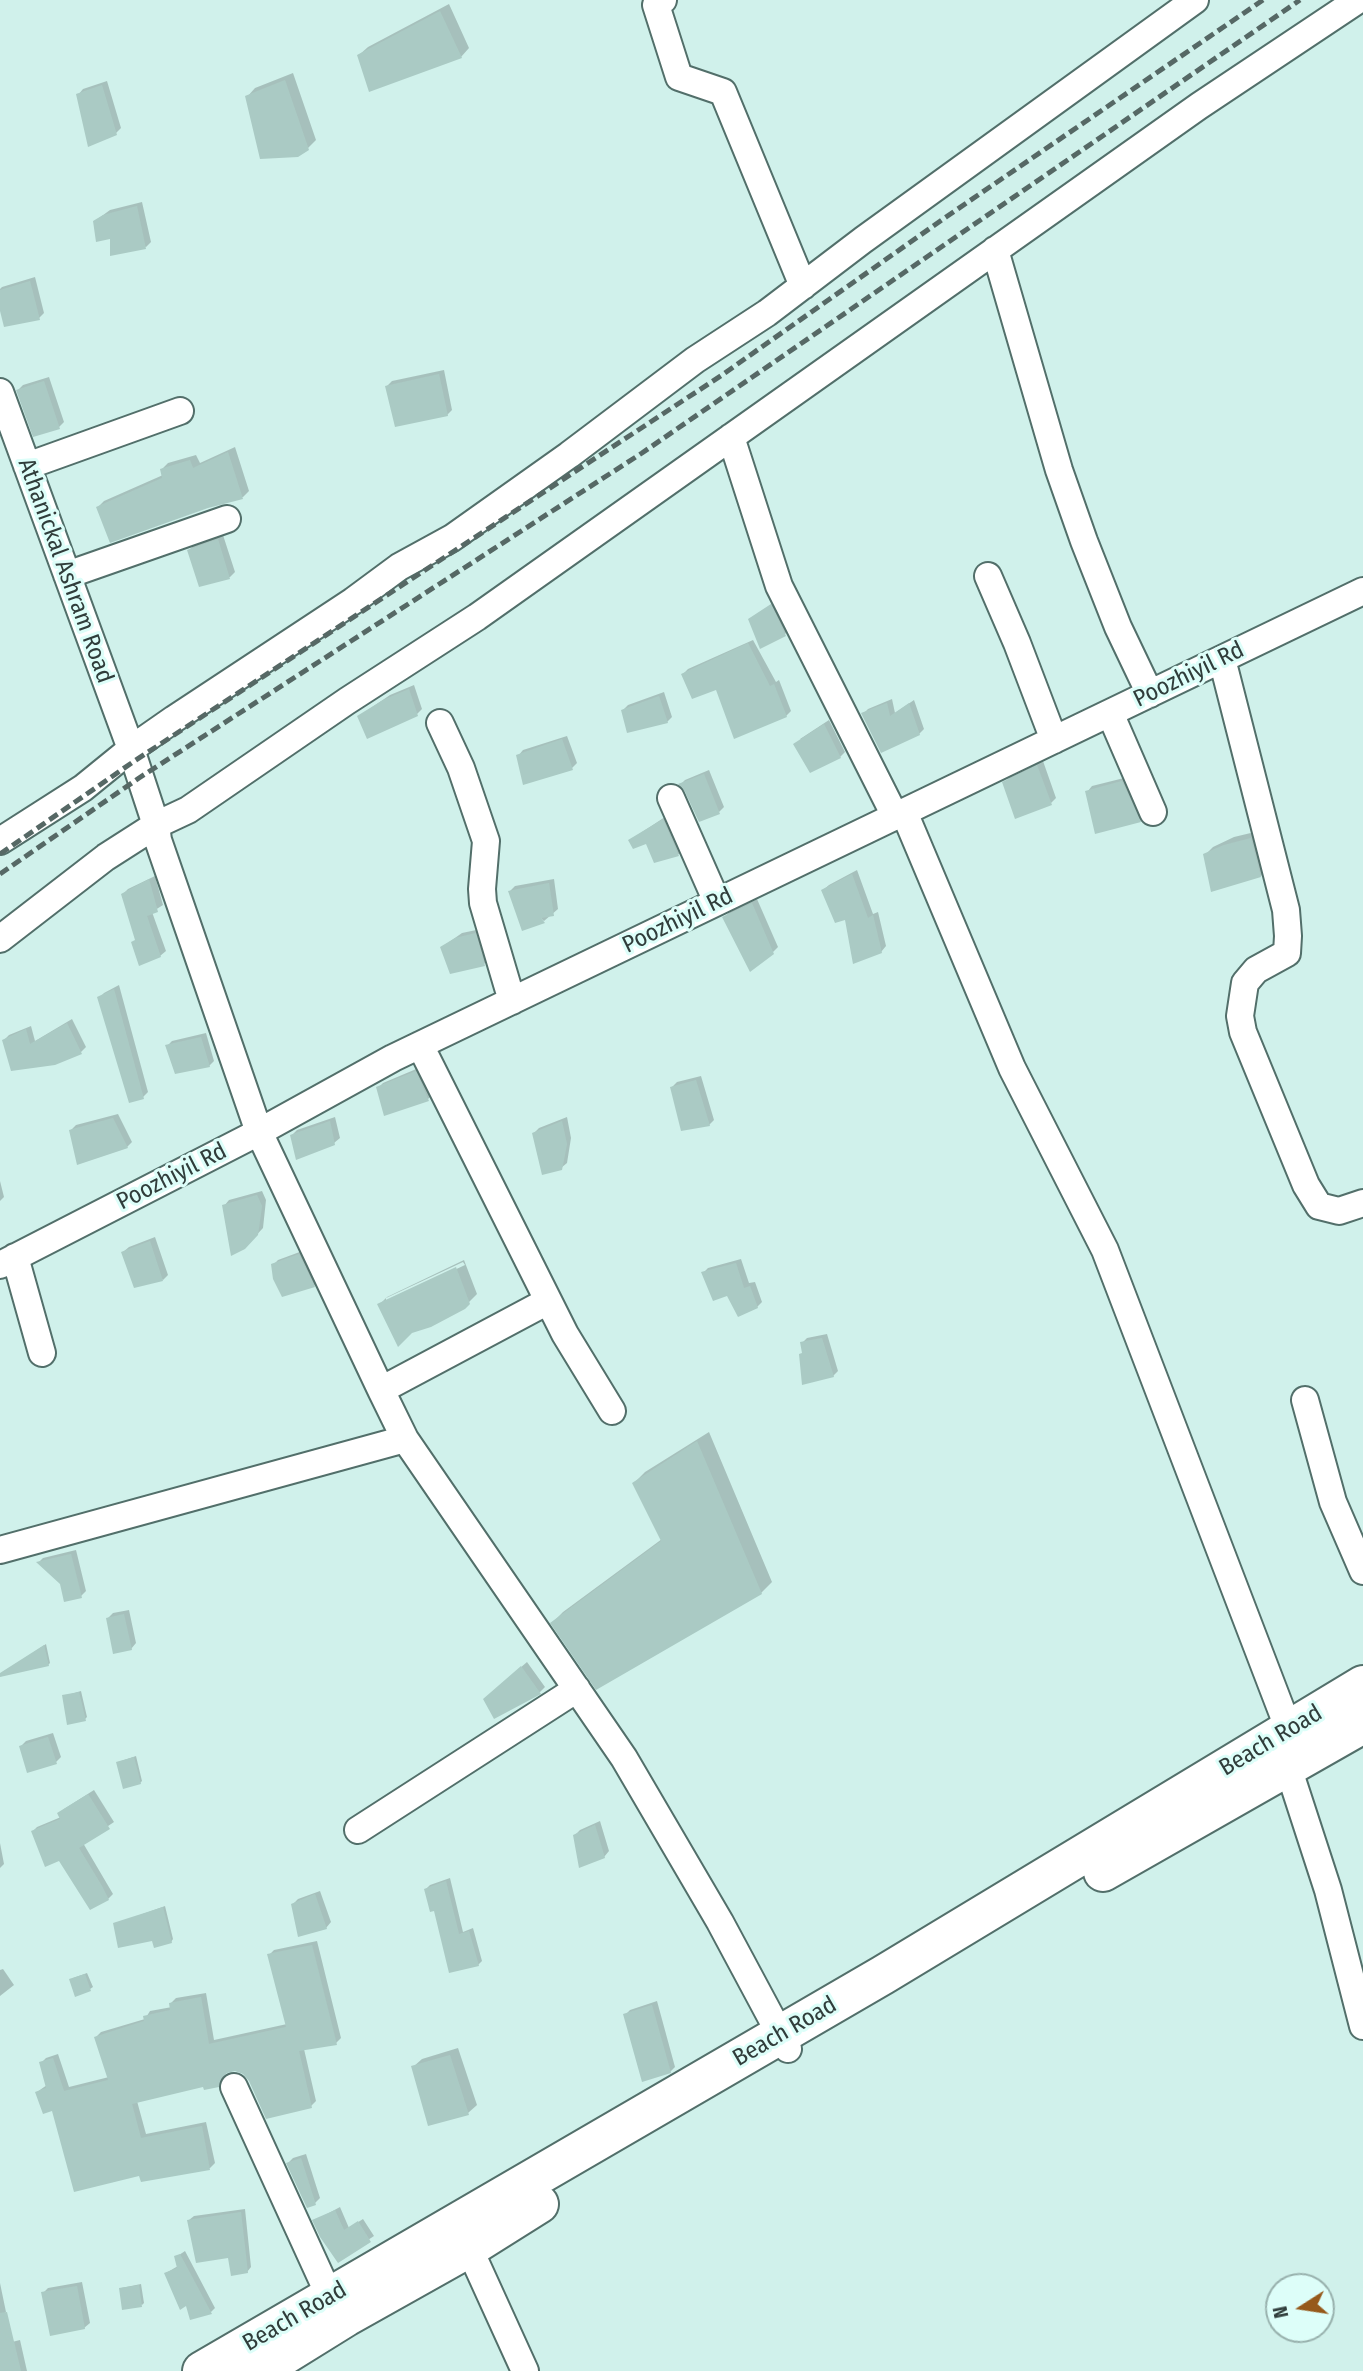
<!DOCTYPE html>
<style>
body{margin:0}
#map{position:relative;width:1363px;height:2371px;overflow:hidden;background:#d0f1eb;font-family:"Fira Sans Condensed",sans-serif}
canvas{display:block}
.north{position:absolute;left:1265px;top:2273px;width:70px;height:70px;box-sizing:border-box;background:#ddfef9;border:2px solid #98b1ad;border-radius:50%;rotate:258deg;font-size:19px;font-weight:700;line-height:28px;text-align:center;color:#303d3b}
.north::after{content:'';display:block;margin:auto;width:24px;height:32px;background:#96591b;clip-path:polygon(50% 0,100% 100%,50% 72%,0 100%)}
</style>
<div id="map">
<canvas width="1363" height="2371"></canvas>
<div class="north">N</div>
</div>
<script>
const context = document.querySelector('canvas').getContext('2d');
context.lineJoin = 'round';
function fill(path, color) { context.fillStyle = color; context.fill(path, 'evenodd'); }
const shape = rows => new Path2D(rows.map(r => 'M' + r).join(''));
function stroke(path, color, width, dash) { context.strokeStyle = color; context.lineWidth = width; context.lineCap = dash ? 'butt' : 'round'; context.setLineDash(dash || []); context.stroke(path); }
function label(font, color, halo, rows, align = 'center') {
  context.font = font + ' "Fira Sans Condensed",sans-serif'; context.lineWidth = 6; context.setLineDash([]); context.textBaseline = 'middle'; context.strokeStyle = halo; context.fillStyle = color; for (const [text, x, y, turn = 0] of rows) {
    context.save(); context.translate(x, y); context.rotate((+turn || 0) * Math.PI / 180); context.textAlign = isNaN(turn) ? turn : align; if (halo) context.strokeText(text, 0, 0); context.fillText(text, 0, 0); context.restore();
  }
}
fill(shape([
 [449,4,469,48,461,57,359,55,368,47],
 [293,73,316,140,308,148,247,97,255,88],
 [107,81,121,128,116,133,78,95,83,89],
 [142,202,151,242,146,247,111,237,95,221,110,210],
 [35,277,44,313,39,318,0,304,0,289,2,287],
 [444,370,452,410,447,415,387,386,392,381],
 [49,377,64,422,59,427,18,390,23,385],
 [235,447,249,491,243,497,208,506,98,507,104,501,163,475,162,469,168,463,196,455,200,463],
 [223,535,235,572,230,577,200,585,189,550,194,545],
 [776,601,791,629,785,634,761,647,751,619],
 [753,640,776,682,779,680,791,711,786,716,683,674,688,669],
 [414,685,422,709,417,714,359,716,390,695],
 [664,692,672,717,667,722,623,710,628,705],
 [892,699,895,713,914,700,924,729,919,734,863,714,868,709],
 [829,720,845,752,840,757,800,739],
 [567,736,577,763,572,768,518,756,523,750],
 [1043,761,1056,798,1051,803,1004,783,1009,778],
 [709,770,724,807,719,812,681,784,685,780],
 [1128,777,1145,816,1140,821,1087,792,1092,786],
 [668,815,684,849,679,854,655,861,647,842,630,840],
 [1259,831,1269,868,1261,876,1205,855,1213,847,1234,837],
 [857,870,873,914,878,912,886,946,881,952,846,918,823,890,829,885],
 [155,876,163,905,152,912,166,951,160,956,137,939,123,894,128,889],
 [554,879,558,909,544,921,510,891,515,886],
 [757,899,778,947,773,952,724,917,730,912],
 [481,929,489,959,484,964,442,947,462,933],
 [119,985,148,1092,143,1097,99,998,104,993],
 [72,1019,86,1047,81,1052,4,1040,9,1035,31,1026,35,1041],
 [206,1033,214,1061,209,1066,167,1046,172,1041],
 [421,1067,433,1094,428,1099,378,1088,383,1083],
 [701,1076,714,1120,709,1125,672,1087,677,1082],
 [118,1114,132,1142,127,1147,71,1130,76,1125],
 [335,1117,340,1138,334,1143,292,1135,297,1130],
 [567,1117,571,1138,567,1163,561,1168,534,1133,539,1128],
 [0,1181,4,1197,0,1201],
 [262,1191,266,1200,263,1228,250,1242,224,1206,229,1200],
 [155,1237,168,1275,163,1280,123,1252,129,1247],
 [305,1250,319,1281,314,1286,273,1265,278,1260],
 [741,1259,749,1283,755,1282,762,1302,757,1307,728,1293,703,1273,708,1268],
 [464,1260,477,1294,463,1308,411,1332,379,1305,387,1297],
 [463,1262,465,1265,386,1302,386,1298],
 [827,1334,838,1371,833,1376,804,1352,802,1343,807,1338],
 [709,1432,772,1582,761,1593,552,1623,563,1612,662,1539,634,1483,645,1472],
 [76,1550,86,1591,81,1596,39,1562,43,1558],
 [129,1610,136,1643,131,1649,108,1618,113,1613],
 [46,1644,50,1663,48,1665,0,1675],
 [527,1662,545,1687,540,1692,490,1694],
 [81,1691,87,1717,85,1719,64,1696],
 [53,1733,61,1757,56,1762,21,1746,26,1741],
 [136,1756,142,1781,140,1783,118,1762],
 [94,1790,114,1822,83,1843,113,1894,108,1899,33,1831,37,1827,61,1817,59,1814,64,1809],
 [600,1821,609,1851,604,1857,575,1835,580,1830],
 [0,1843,4,1864,0,1868],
 [450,1878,463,1932,473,1928,482,1961,478,1965,436,1908,426,1889,430,1885],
 [320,1891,331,1922,326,1928,293,1904,298,1899],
 [165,1906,173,1939,171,1942,153,1938,115,1924],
 [317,1941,341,2038,336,2043,304,2049,316,2101,311,2106,250,2080,244,2072,235,2070,226,2071,223,2080,218,2086,204,2084,137,2101,146,2134,206,2122,215,2163,210,2168,141,2174,54,2109,37,2092,47,2085,41,2063,46,2058,58,2054,69,2087,109,2077,96,2037,101,2032,145,2019,150,2011,172,2007,171,2003,176,1998,206,1993,214,2040,287,2024,269,1955,274,1950],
 [3,1969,14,1985,0,1996,0,1970],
 [87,1973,93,1987,90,1989,73,1978],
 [657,2001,675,2067,670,2072,625,2015,630,2010],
 [458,2048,477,2105,468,2113,413,2067,422,2059],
 [306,2154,320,2198,315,2203,288,2163,293,2158],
 [340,2207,349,2228,363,2219,374,2236,338,2260,314,2221],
 [245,2209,251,2267,247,2272,189,2220,194,2216],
 [185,2251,215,2308,211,2312,187,2304,166,2273,178,2266,176,2257],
 [82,2282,90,2323,84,2328,43,2293,48,2288],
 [0,2283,6,2312,0,2317],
 [141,2284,144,2303,142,2305,121,2288],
 [20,2340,27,2371,0,2371,0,2345]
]), '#0003');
fill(shape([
 [440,11,462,58,369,92,357,55],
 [285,80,309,150,298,157,260,159,245,96],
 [102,85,117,135,88,147,76,94],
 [137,206,146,249,110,256,110,239,96,242,93,221,103,215],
 [30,281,40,320,4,327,0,311,0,290],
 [439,374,448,416,395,427,385,386],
 [44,381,60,429,33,437,16,390],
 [228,452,243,499,208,508,110,543,96,507,162,478,160,469,190,460,193,468],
 [218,539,230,579,199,587,187,550],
 [771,604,786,636,760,649,748,619],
 [748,643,770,686,774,684,787,717,734,739,716,690,692,699,681,674],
 [409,689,418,716,367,739,357,716,383,700],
 [659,696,668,723,627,733,621,710],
 [887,703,890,716,909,703,920,735,881,753,861,713],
 [824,724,841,758,810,773,793,744],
 [562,739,573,770,523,785,516,755],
 [1037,765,1052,805,1015,819,1002,782],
 [704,774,720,814,699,822,685,792,678,784],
 [1122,781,1141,822,1095,834,1085,791],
 [663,819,679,856,654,863,646,844,633,849,628,840],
 [1251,838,1261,877,1211,892,1203,854,1224,845],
 [852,874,868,918,873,915,882,953,853,964,845,920,835,923,821,890],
 [149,879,158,912,147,916,161,957,139,966,131,942,135,940,121,894],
 [549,883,554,916,541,918,545,923,522,931,508,891],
 [752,903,774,954,750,972,722,917],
 [476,933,485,966,450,974,440,947,455,938],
 [114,989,144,1099,129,1103,97,997],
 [67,1023,82,1054,55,1065,11,1071,2,1040,26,1029,30,1044],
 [201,1037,210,1067,175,1074,165,1045],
 [416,1071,429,1101,384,1116,376,1087],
 [696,1080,710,1126,681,1131,670,1087],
 [113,1118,128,1148,77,1165,69,1130],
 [330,1121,335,1145,296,1160,290,1135],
 [562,1121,567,1144,562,1170,542,1175,532,1133],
 [257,1195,262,1206,258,1235,245,1249,231,1256,222,1205],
 [150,1241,163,1281,134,1288,121,1252],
 [299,1254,315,1287,282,1297,273,1279,271,1264],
 [736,1263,744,1288,750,1286,758,1308,738,1317,727,1296,713,1301,701,1272],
 [456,1267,470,1304,465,1309,431,1327,412,1333,398,1347,377,1304],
 [822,1338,834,1377,802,1385,799,1354,802,1353,800,1342],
 [697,1441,762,1594,596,1690,550,1623,661,1541,632,1483],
 [71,1554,82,1598,64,1602,60,1584,36,1562],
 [124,1614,132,1650,113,1654,106,1618],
 [44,1645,49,1666,0,1677,0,1673],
 [521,1666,541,1694,494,1719,483,1699],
 [79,1692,86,1721,67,1725,62,1695],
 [48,1737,57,1764,27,1773,19,1746],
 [134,1757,141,1784,123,1789,116,1762],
 [88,1794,110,1829,79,1848,102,1886,109,1900,90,1910,59,1861,45,1867,31,1831,60,1819,57,1813],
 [595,1825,605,1858,579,1868,573,1835],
 [446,1881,459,1934,469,1931,479,1966,449,1973,434,1911,430,1912,424,1889],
 [315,1894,327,1929,298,1937,291,1904],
 [163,1907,172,1943,154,1948,152,1941,118,1948,113,1923],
 [312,1945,337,2045,299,2051,312,2108,266,2119,249,2081,243,2074,235,2071,227,2073,222,2077,219,2087,204,2090,203,2087,132,2104,141,2138,202,2126,210,2170,141,2182,139,2176,74,2192,52,2111,43,2114,35,2092,46,2088,39,2062,53,2058,64,2091,108,2080,94,2037,144,2021,143,2016,170,2010,169,2003,201,1997,209,2044,286,2027,267,1954],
 [85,1974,91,1991,75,1997,69,1979],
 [652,2005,671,2073,642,2082,623,2014],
 [450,2055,469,2115,428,2126,411,2066],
 [301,2158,316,2205,307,2208,286,2163],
 [335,2210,344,2230,358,2221,371,2242,338,2263,320,2237,312,2220],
 [241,2212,248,2273,231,2276,228,2258,196,2263,187,2220],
 [180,2254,212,2314,190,2320,186,2306,180,2310,164,2273,177,2268,174,2256],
 [139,2285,142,2307,122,2310,119,2288],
 [77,2286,85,2329,50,2336,41,2292],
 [7,2312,21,2371,0,2371,0,2313]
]), '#aacac4');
const street = shape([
 [663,0,656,5,679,77,723,92,803,286],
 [995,250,1059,470,1084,541,1118,627,1150,694],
 [0,392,131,749,156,825,158,840,259,1132,381,1390,405,1439,624,1758,720,1922,788,2049],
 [731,437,779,586,895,816],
 [27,466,180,411],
 [67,575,227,519],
 [988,576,1017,643,1054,740],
 [1222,659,1286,910,1288,936,1287,953,1256,970,1245,983,1240,1016,1243,1032,1306,1185,1319,1206,1339,1211,1363,1203],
 [1110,713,1153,812],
 [440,723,461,768,486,841,482,889,483,903,512,1001],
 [671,798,717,902],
 [904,812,1012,1068,1105,1250,1289,1730],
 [0,841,83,788,131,749,174,719,353,601,399,567,452,538,569,455,695,360,767,313,863,240,1195,0],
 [0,939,106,857,156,825,188,810,347,701,477,617,1199,106,1358,0],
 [420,1045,565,1334,612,1411],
 [15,1257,42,1353],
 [0,1265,259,1132,393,1058,1363,591],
 [381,1390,548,1301],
 [1305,1400,1333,1502,1363,1571],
 [0,1550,405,1439],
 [1288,1767,1328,1890,1363,2026],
 [358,1830,577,1689],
 [234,2087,330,2297],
 [469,2248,525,2371]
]);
const primary = shape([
 [1103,1872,1363,1724],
 [202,2371,883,1975,1363,1685],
 [259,2371,346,2317,469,2248,539,2204]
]);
stroke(street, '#526f6a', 30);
stroke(primary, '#526f6a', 42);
stroke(street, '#fff', 26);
stroke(primary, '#fff', 38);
stroke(shape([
 [0,854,133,762,722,375,946,217,1263,0],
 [0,874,139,778,642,453,1300,0]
]), '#566865', 5, [10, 5]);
label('24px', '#303d3b', '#ddfef9', [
 ["Athanickal Ashram Road",65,571,70],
 ["Poozhiyil Rd",1189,675,-26],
 ["Poozhiyil Rd",678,921,-26],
 ["Poozhiyil Rd",172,1177,-27],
 ["Beach Road",1271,1741,-31],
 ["Beach Road",785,2032,-30],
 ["Beach Road",295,2317,-30]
]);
</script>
